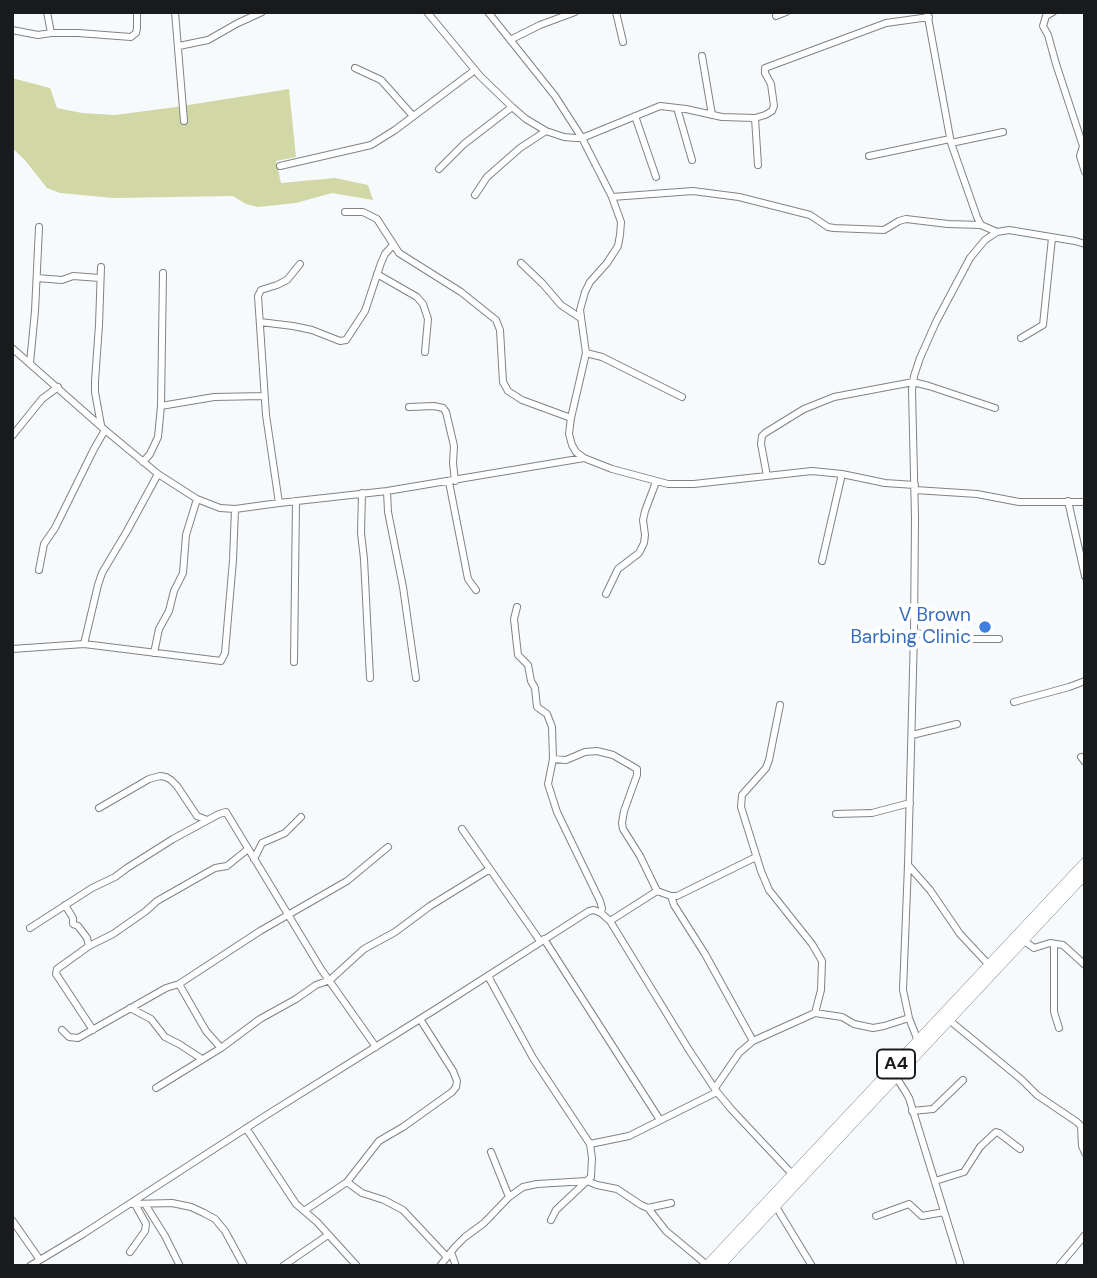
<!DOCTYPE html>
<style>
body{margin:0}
#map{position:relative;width:1097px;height:1278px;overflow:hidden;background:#f6fafd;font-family:"DM Sans",sans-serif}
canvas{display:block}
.frame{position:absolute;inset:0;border:14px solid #191a1c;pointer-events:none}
</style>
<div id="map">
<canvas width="1097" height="1278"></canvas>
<div class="frame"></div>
</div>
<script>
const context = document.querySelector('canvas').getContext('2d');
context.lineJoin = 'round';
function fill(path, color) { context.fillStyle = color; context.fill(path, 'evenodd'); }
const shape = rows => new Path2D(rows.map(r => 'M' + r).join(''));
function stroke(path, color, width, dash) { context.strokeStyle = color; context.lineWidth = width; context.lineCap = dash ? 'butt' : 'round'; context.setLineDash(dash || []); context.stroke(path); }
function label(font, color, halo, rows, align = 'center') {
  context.font = font + ' "DM Sans",sans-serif'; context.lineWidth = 7; context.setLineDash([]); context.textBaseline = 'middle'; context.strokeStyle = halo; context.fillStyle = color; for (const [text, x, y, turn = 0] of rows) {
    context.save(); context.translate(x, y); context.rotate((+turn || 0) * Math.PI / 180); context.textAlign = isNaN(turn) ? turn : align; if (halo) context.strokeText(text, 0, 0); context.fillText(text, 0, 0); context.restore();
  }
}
fill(shape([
 [12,78,50,88,57,108,82,113,115,115,176,107,289,89,296,157,276,161,281,183,335,178,368,185,373,200,332,193,296,203,258,207,246,204,233,196,114,198,60,193,47,188,24,159,12,148]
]), '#d1d7a5');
const minor = shape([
 [47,12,51,33],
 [175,12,184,121],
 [427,12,480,76,512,107,526,119,546,131,564,137,576,138,582,138,660,106,686,109,722,117,755,118,765,115,772,111,774,106,771,84,765,73,765,68,886,23,929,17],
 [488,12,555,96,582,138,612,197,621,222,620,235,618,246,607,263,590,282,585,292,580,310,586,353,571,418,569,434,572,445,576,452,584,458,612,469,668,484,694,484,812,471,842,474,885,483,915,485],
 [616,12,623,42],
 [927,12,951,143,977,217,981,225,997,232],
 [1053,12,1046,16,1043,26,1048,35,1056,64,1083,146,1080,156,1085,172],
 [776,16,786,12],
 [12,30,38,35,51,33,78,33,131,37,136,33,137,28,137,12],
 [510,40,540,25,575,12],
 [179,46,208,40,238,23,262,12],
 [702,56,712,115],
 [355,68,381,80,413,116],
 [677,108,692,160],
 [635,116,656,177],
 [755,118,758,165],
 [951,143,1003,132],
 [869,156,950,139],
 [280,166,371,145,395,130,475,70],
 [439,169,464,144,512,107],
 [475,195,487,177,520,148,546,131],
 [612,197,693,191,739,197,810,215,828,227,834,228,884,230,899,221,906,219,948,224,981,225],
 [345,212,363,212,377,219,399,253,461,292,496,320,500,330,503,382,508,391,522,400,571,418],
 [521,263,543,284,561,305,579,317],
 [101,267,99,325,95,381,95,392,101,425],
 [377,274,417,297,423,304,428,319,425,352],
 [37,278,62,280,73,276,100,278],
 [260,322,293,326,312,330,340,341,346,340,365,311,381,263,385,254,393,245],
 [1021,338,1043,325,1052,238],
 [12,348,105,430,158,474,197,499,220,508,235,509,279,503,387,491,584,458],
 [586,353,602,357,682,397],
 [30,363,35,311,39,227],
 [161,406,214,397,264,396],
 [409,407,434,406,443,408,446,412,454,446,453,463,455,481],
 [12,436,42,399,58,387],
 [143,462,150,454,158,437,161,406,163,273],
 [767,476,761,444,762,436,765,433,804,409,834,397,913,382,929,386,995,408],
 [449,482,468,579,476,590],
 [915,490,977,494,1019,502,1085,502],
 [387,491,388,512,403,587,416,678],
 [362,493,361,533,364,559,370,678],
 [1068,501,1085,576],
 [279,503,266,415,258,296,261,290,277,285,287,280,300,264],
 [822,561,842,474],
 [39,570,44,544,55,528,94,449,105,430],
 [606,594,618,569,639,553,644,543,645,535,643,520,645,511,656,482],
 [517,607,514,619,518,655,528,665,531,681,535,688,537,707,547,714,552,727,553,759,548,784,557,812,600,901,602,908,601,913],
 [914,633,970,639,999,639],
 [84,644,98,585,102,573,127,531,158,474],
 [12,649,84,644,221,661,225,653,233,560,235,509],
 [154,653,159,629,169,611,174,591,183,573,186,535,197,499],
 [294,662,296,501],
 [1014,702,1069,687,1085,681],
 [780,705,769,760,766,768,742,795,741,807,761,871,769,890,812,944,822,961,821,990,815,1013],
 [912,735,957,724],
 [1081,757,1085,762],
 [553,759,566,760,585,752,597,751,613,755,637,769,637,775,624,811,622,823,623,829,640,856,657,891,671,896,677,896,756,857],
 [99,808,149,779,160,776,166,777,171,780,177,786,197,816,207,820],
 [836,814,872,813,910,803],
 [462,829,540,941],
 [254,859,262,843,285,833,301,817],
 [908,865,930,890,960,934,989,965],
 [671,896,674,905,705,954,753,1041],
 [65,905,73,918,73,924,78,926,87,938,89,946],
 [610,921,657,891],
 [30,928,92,888,115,877,127,868,173,839,219,814,226,812,321,969,376,1047],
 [544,939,660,1120],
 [1023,940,1034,948,1050,943,1063,945,1085,965],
 [1054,944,1054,1012,1059,1028],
 [488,976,533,1058,590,1144,592,1158,591,1177,556,1210,551,1220],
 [179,984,206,1031,221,1048],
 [130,1008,151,1019,165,1037,179,1044,202,1059],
 [949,1020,1022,1080,1037,1095,1077,1122,1081,1126,1082,1146,1085,1153],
 [62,1030,69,1037,78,1038,166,988,179,984,260,931,347,881,388,847],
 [93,1030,56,974,57,969,89,946,113,934,146,911,157,901,215,868,227,866,248,849],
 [918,1041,909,1018,903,990,908,865,914,633,915,518,912,390,914,376,920,358,936,322,970,258,985,240,997,232,1009,230,1075,241,1085,244],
 [896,1077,905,1091,909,1098,961,1266],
 [156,1088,221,1048,260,1019,296,999,316,985,330,980,364,949,395,932,430,906,490,869],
 [715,1088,739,1053,753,1041,815,1013,842,1017,854,1024,873,1028,884,1026,909,1018],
 [912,1111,933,1109,963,1080],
 [246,1128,296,1204,317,1222,357,1266],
 [590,1144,629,1136,717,1092],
 [491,1152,509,1197,523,1187,537,1184,587,1181,597,1185,617,1189,641,1205,648,1208,671,1203],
 [935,1181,964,1172,980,1147,996,1132,999,1133,1020,1149],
 [347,1182,362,1193,384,1200,403,1210,447,1257],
 [132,1204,172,1203,191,1207,204,1213,215,1219,225,1231,244,1266],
 [145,1204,165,1236,180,1266],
 [775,1205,812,1266],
 [648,1208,666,1231,707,1265],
 [304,1211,347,1182,379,1141,403,1127,452,1092,456,1087,457,1081,453,1071,420,1019],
 [876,1216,909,1204,922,1216,944,1212],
 [12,1220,40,1260],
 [130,1252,145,1231,146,1224,135,1204],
 [451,1252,456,1266],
 [30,1266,83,1234,265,1116,436,1009,589,911,594,910,601,913,610,921,689,1050,717,1092,732,1110,793,1175],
 [283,1266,328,1235],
 [440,1266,455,1247,465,1237,484,1223,509,1197],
 [1059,1266,1085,1235]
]);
const highway = shape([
 [707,1266,1085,863],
 [719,1266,1085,874]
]);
stroke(minor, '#7f8386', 8);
stroke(highway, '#7f8386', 11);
stroke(minor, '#fff', 6);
stroke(highway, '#fff', 10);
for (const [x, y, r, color] of [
 [985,627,7,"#3f7fe0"]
]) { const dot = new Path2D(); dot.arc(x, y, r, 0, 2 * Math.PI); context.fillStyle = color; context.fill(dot); stroke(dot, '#fff', 2.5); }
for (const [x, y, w] of [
 [896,1064,38]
]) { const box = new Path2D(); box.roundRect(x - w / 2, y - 14.5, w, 29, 5); context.fillStyle = '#fff'; context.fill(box); stroke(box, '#191a1c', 2); }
label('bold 18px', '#191a1c', null, [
 ["A4",896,1064]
]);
label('19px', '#366cbe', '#fff', [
 ["V Brown",971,616],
 ["Barbing Clinic",971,638]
], 'right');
</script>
